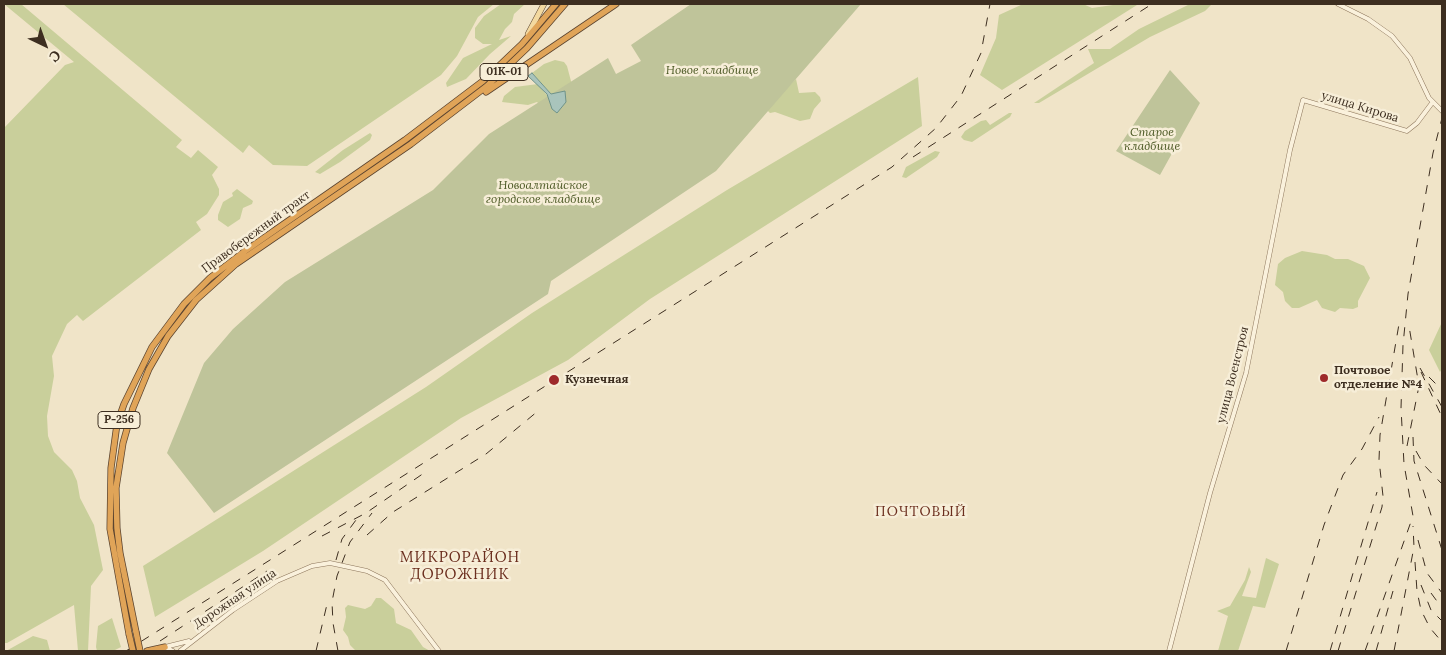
<!DOCTYPE html>
<meta charset="utf-8">
<style>
body{margin:0}
#map{position:relative;width:1446px;height:655px;overflow:hidden;background:#f0e4c8;font-family:Lora,serif}
canvas{display:block}
.frame{position:absolute;inset:0;border:5px solid #3d2e20;pointer-events:none}
.north{position:absolute;left:20px;top:20px;width:50px;height:50px;-webkit-text-stroke:4px #f7eed8;paint-order:stroke;rotate:138deg;font-size:14px;font-weight:700;line-height:20px;text-align:center;color:#3d2e20}
.north::after{content:'';display:block;margin:auto;width:18px;height:22px;background:#3d2e20;clip-path:polygon(50% 0,100% 100%,50% 72%,0 100%)}
</style>
<div id="map">
<canvas width="1446" height="655"></canvas>
<div class="frame"></div>
<div class="north">С</div>
</div>
<script>
const context = document.querySelector('canvas').getContext('2d');
context.lineJoin = 'round';
function fill(path, color) { context.fillStyle = color; context.fill(path, 'evenodd'); }
const shape = rows => new Path2D(rows.map(r => 'M' + r).join(''));
function stroke(path, color, width, dash) { context.strokeStyle = color; context.lineWidth = width; context.lineCap = dash ? 'butt' : 'round'; context.setLineDash(dash || []); context.stroke(path); }
function label(font, color, halo, rows, align = 'center') {
  context.font = font + ' Lora,serif'; context.lineWidth = 5; context.setLineDash([]); context.textBaseline = 'middle'; context.strokeStyle = halo; context.fillStyle = color; for (const [text, x, y, turn = 0] of rows) {
    context.save(); context.translate(x, y); context.rotate((+turn || 0) * Math.PI / 180); context.textAlign = isNaN(turn) ? turn : align; if (halo) context.strokeText(text, 0, 0); context.fillText(text, 0, 0); context.restore();
  }
}
fill(shape([
 [4,4,21,4,182,140,176,147,191,158,198,150,218,167,212,175,219,189,219,195,207,214,196,222,201,230,83,321,77,315,67,324,52,356,54,376,47,416,48,436,54,452,72,470,77,481,80,498,94,525,103,570,91,586,88,651,78,651,74,605,7,643,4,643,4,128,65,65,74,62],
 [63,4,494,4,478,17,457,56,441,75,307,166,273,165,249,145,243,153],
 [501,4,525,4,514,14,512,22,505,29,499,40,511,36,490,54,466,79,447,87,446,83,463,58,492,44,483,44,475,38,475,28,484,16],
 [1023,4,1083,4,1092,8,1120,4,1137,5,1002,90,980,75,996,38,999,15],
 [1190,4,1211,5,1205,11,1150,37,1039,103,1034,103,1094,63,1088,49,1110,49,1139,29],
 [555,60,564,62,567,66,572,85,554,95,551,94,532,73,544,64],
 [918,77,922,126,650,299,568,360,461,418,263,551,155,617,143,566,426,387,532,313,727,190],
 [796,79,799,93,815,92,820,97,821,101,814,109,810,119,800,121,775,112,770,113,765,108],
 [538,84,550,99,540,105,537,102,528,105,502,102,504,96,515,87],
 [1009,113,1012,113,1010,117,972,142,964,140,961,137,965,131,981,121,986,120,990,125],
 [370,133,372,135,370,140,340,162,320,174,315,172,343,150],
 [935,151,940,152,937,157,906,178,902,177,906,167],
 [237,189,253,201,252,204,243,208,240,219,228,227,218,220,218,215,223,202,233,196,232,193],
 [1302,251,1327,255,1335,259,1348,259,1364,266,1370,278,1358,301,1358,307,1353,309,1340,308,1335,312,1322,308,1317,300,1299,308,1292,308,1285,301,1283,292,1275,285,1278,264,1285,258],
 [1442,322,1442,369,1440,372,1429,350],
 [1266,558,1279,564,1265,608,1253,606,1238,651,1218,651,1228,616,1217,611,1230,606,1245,580,1249,567,1251,572,1242,596,1256,598],
 [376,598,381,598,394,609,396,623,411,630,423,647,430,651,356,651,350,645,348,637,343,630,346,617,345,608,348,605,365,609,371,606],
 [112,618,121,647,113,651,97,651,96,647,98,626],
 [33,636,47,640,50,651,6,651]
]), '#c9cf9b');
fill(shape([
 [691,4,861,4,716,171,551,281,548,294,214,513,167,453,204,363,233,329,285,282,433,190,489,134,608,58,616,74,641,61,631,45],
 [1170,70,1200,103,1160,175,1116,151]
]), '#bfc49a');
const water = shape([
 [532,73,551,94,565,91,566,102,557,113,552,109,547,94,528,76,532,73]
]);
fill(water, '#a9c4bc');
stroke(water, '#6f938a', 1);
const minor = shape([
 [1338,4,1368,19,1392,36,1410,58,1429,98,1442,111],
 [165,647,189,641],
 [159,651,165,647,173,651],
 [180,651,233,610,277,581,312,566,330,563,367,571,385,580,439,651],
 [1169,651,1210,493,1246,373,1290,150,1303,100,1407,131,1417,123,1432,103]
]);
const major = shape([
 [528,34,544,4]
]);
const highway = shape([
 [486,92,616,4],
 [136,632,120,553,117,528,116,488,123,443,133,408,149,369,168,336,196,300,236,264,411,144,487,86,527,48,565,4],
 [129,634,110,529,111,468,117,424,124,404,152,347,184,304,210,278,245,251,405,140,483,81,522,44,556,4],
 [147,651,165,647]
]);
stroke(minor, '#8d765c', 5);
stroke(major, '#5b4430', 6);
stroke(highway, '#5b4430', 7);
stroke(minor, '#faf1dc', 4);
stroke(major, '#f3d9a0', 5);
stroke(highway, '#e0a458', 5.5);
stroke(shape([
 [913,157,1152,4],
 [1420,368,1442,407],
 [1421,372,1442,417],
 [1429,377,1442,390],
 [1413,437,1414,461,1442,550],
 [1407,446,1419,386,1409,326],
 [1416,451,1424,465,1442,484],
 [367,535,393,512,486,454,538,411],
 [322,536,366,513,424,473],
 [1418,540,1427,573,1442,593],
 [336,560,342,539,356,520],
 [1415,562,1417,591,1421,610,1430,628,1442,642],
 [1421,585,1431,610,1442,621],
 [1431,593,1442,608],
 [160,641,267,571],
 [126,651,892,167,936,128,961,96,981,53,990,4],
 [316,651,328,600],
 [338,651,333,623,332,602,337,576,350,542,372,513],
 [1286,651,1324,525,1343,475,1362,449,1379,417],
 [1330,651,1377,492],
 [1338,651,1382,507,1383,496,1379,460,1380,435,1399,324],
 [1365,651,1413,516,1404,464,1401,408,1403,345,1408,294,1433,153,1442,118],
 [1376,651,1393,591],
 [1394,651,1414,547,1413,526]
]), '#3d2e20', 1, [9, 9]);
const highwayBridge = shape([
 [136,632,140,651],
 [129,634,133,651]
]);
stroke(highwayBridge, '#5b4430', 7, []);
stroke(highwayBridge, '#e0a458', 5.5);
for (const [x, y, r, color] of [
 [1324,378,5,"#9e2a2b"],
 [554,380,6,"#9e2a2b"]
]) { const dot = new Path2D(); dot.arc(x, y, r, 0, 2 * Math.PI); context.fillStyle = color; context.fill(dot); stroke(dot, '#f7eed8', 2); }
for (const [x, y, w] of [
 [504,72,48],
 [119,420,42]
]) { const box = new Path2D(); box.roundRect(x - w / 2, y - 8.5, w, 17, 4); context.fillStyle = '#f7eed8'; context.fill(box); stroke(box, '#3d2e20', 1); }
label('bold 11px', '#3d2e20', null, [
 ["01К-01",504,72],
 ["Р-256",119,420]
]);
label('italic 12px', '#4d5a26', '#f7eed8', [
 ["Новое кладбище",712,71],
 ["Старое",1152,133],
 ["кладбище",1152,147],
 ["Новоалтайское",543,186],
 ["городское кладбище",543,200]
]);
label('12px', '#3d2e20', '#f7eed8', [
 ["улица Кирова",1360,107,17],
 ["Правобережный тракт",256,232,-36],
 ["улица Военстроя",1233,375,-76],
 ["Дорожная улица",235,599,-34]
]);
label('bold 12px', '#3d2e20', '#f7eed8', [
 ["Почтовое",1334,371],
 ["отделение №4",1334,385],
 ["Кузнечная",565,380]
], 'left');
context.letterSpacing = '1px';
label('14px', '#6b2e1e', '#f7eed8', [
 ["ПОЧТОВЫЙ",921,512]
]);
context.letterSpacing = '0px';
context.letterSpacing = '1px';
label('15px', '#6b2e1e', '#f7eed8', [
 ["МИКРОРАЙОН",460,558],
 ["ДОРОЖНИК",460,575]
]);
context.letterSpacing = '0px';
</script>
